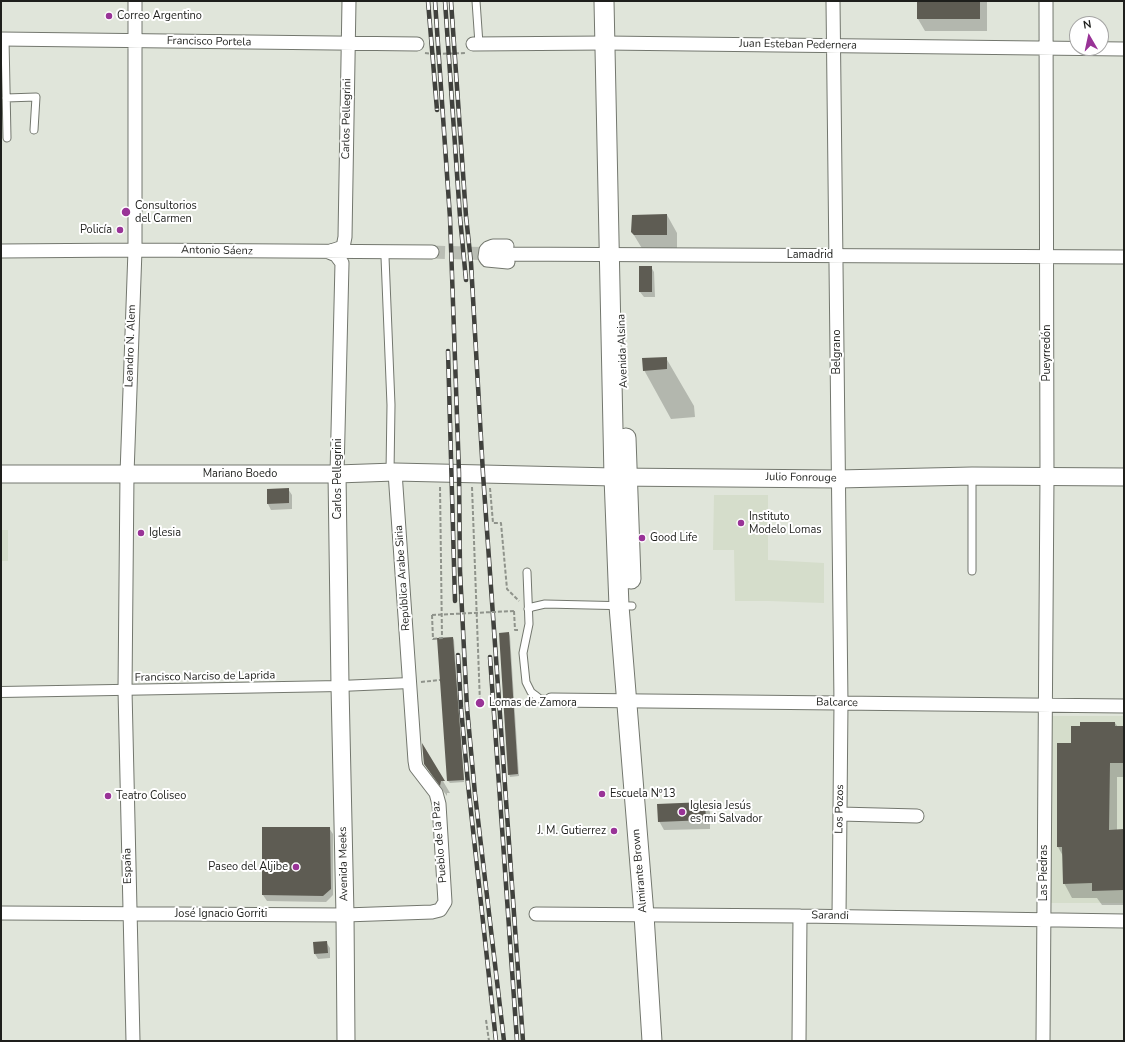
<!DOCTYPE html>
<meta charset="utf-8">
<style>
body{margin:0}
#map{position:relative;width:1125px;height:1042px;overflow:hidden;background:#e0e5da;font-family:"Nunito Sans",sans-serif}
canvas{display:block}
.frame{position:absolute;inset:0;border:2px solid #1e1f1c;pointer-events:none}
.north{position:absolute;left:1069px;top:16px;width:40px;height:40px;box-sizing:border-box;background:#fff;border:1px solid #a5a5a4;border-radius:50%;rotate:351deg;font-size:11px;font-weight:700;line-height:16px;text-align:center;color:#1e1f1c}
.north::after{content:'';display:block;margin:auto;width:14px;height:18px;background:#993397;clip-path:polygon(50% 0,100% 100%,50% 72%,0 100%)}
</style>
<div id="map">
<canvas width="1125" height="1042"></canvas>
<div class="frame"></div>
<div class="north">N</div>
</div>
<script>
const context = document.querySelector('canvas').getContext('2d');
context.lineJoin = 'round';
function fill(path, color) { context.fillStyle = color; context.fill(path, 'evenodd'); }
const shape = rows => new Path2D(rows.map(r => 'M' + r).join(''));
function stroke(path, color, width, dash) { context.strokeStyle = color; context.lineWidth = width; context.lineCap = dash ? 'butt' : 'round'; context.setLineDash(dash || []); context.stroke(path); }
function label(font, color, halo, rows, align = 'center') {
  context.font = font + ' "Nunito Sans",sans-serif'; context.lineWidth = 4; context.setLineDash([]); context.textBaseline = 'middle'; context.strokeStyle = halo; context.fillStyle = color; for (const [text, x, y, turn = 0] of rows) {
    context.save(); context.translate(x, y); context.rotate((+turn || 0) * Math.PI / 180); context.textAlign = isNaN(turn) ? turn : align; if (halo) context.strokeText(text, 0, 0); context.fillText(text, 0, 0); context.restore();
  }
}
fill(shape([
 [714,495,768,495,768,560,824,563,824,603,769,601,735,601,734,550,713,550],
 [1,530,8,530,8,561,1,561],
 [1049,716,1124,716,1124,903,1048,903]
]), '#d5ddcb');
fill(shape([
 [918,1,987,1,987,31,925,31,918,19],
 [667,215,677,233,677,253,643,250,632,232],
 [651,267,654,272,655,297,644,297,640,292],
 [666,358,694,406,695,417,671,419,644,370],
 [288,489,292,495,292,509,271,510,268,504],
 [509,633,510,636,519,776,510,777,509,774],
 [453,638,454,640,464,782,450,783,448,781],
 [1115,723,1118,727,1124,727,1124,777,1117,777,1117,831,1124,830,1124,905,1102,905,1097,898,1072,898,1064,883,1063,856,1058,847,1072,744],
 [423,747,450,793,447,793,447,796,432,776,425,763],
 [705,803,710,812,710,829,664,830,659,821],
 [263,828,329,828,333,834,333,895,326,902,267,901,263,895],
 [326,942,330,948,330,958,318,959,315,954]
]), '#0003');
fill(shape([
 [917,1,980,1,980,19,917,19],
 [667,214,667,235,634,235,631,232,632,215],
 [639,266,652,266,652,292,639,292],
 [667,357,667,369,643,371,642,358],
 [289,488,289,503,267,504,267,489],
 [509,632,518,774,508,775,499,633],
 [453,637,464,780,447,781,437,638],
 [1080,722,1115,722,1115,726,1124,726,1124,763,1110,763,1109,830,1124,829,1124,890,1092,891,1092,883,1063,884,1062,847,1057,847,1057,743,1071,743,1071,726,1080,726],
 [422,743,445,781,441,781,440,786,424,764],
 [705,802,706,820,658,822,657,804],
 [262,827,330,827,331,889,323,896,262,895],
 [327,941,328,953,314,954,313,942]
]), '#5e5c53');
stroke(shape([
 [432,252,496,254]
]), '#b9bdb4', 13, [13, 6]);
const service = shape([
 [476,1,479,44],
 [5,39,7,138],
 [6,98,36,97,34,130],
 [385,257,391,405,390,472],
 [972,477,972,571],
 [527,572,529,624,523,653,526,682,531,692,535,695,540,699,551,700],
 [528,609,532,607,545,604,632,606]
]);
const pedestrian = shape([
 [1,692,340,686,410,683]
]);
const minor = shape([
 [833,1,841,703,839,916],
 [1,39,417,44],
 [473,44,605,43,1124,49],
 [507,246,493,246,488,248,486,250,485,257,487,260,508,262],
 [1,251,135,250,432,252],
 [331,251,343,247,345,237,349,1],
 [329,252,336,255,342,263,337,474],
 [496,254,1124,257],
 [551,700,1124,706],
 [840,814,917,816],
 [1,913,345,915,432,912,440,910,445,902,439,804,436,793,416,767,415,761,395,472],
 [536,914,800,916,1124,921],
 [133,1041,125,690,127,474,135,250,135,1],
 [799,1041,800,916],
 [1043,1041,1047,476,1046,1]
]);
const tertiary = shape([
 [1,474,337,474,395,472,614,477,838,479,972,476,1124,477],
 [337,474,340,686,345,915,346,1041]
]);
const secondary = shape([
 [604,1,614,477,619,606,644,915,652,1041],
 [626,438,631,579]
]);
stroke(service, '#73776e', 9);
stroke(pedestrian, '#73776e', 12);
stroke(minor, '#73776e', 15);
stroke(tertiary, '#73776e', 19);
stroke(secondary, '#73776e', 21);
stroke(shape([
 [425,53,432,54,466,53],
 [472,487,480,703],
 [490,488,493,523,501,523,507,589,519,601],
 [514,611,515,630,519,630],
 [432,615,433,639,442,638,440,486],
 [421,682,440,680],
 [486,1020,489,1041]
]), '#8f938b', 2, [4, 2]);
stroke(service, '#fff', 7);
stroke(pedestrian, '#fff', 10);
stroke(minor, '#fff', 13);
stroke(tertiary, '#fff', 17);
stroke(secondary, '#fff', 19);
const rail = shape([
 [428,1,437,110],
 [435,1,450,218,459,473,460,571,467,708,475,794,504,1041],
 [445,1,460,217,466,280],
 [451,1,466,216,471,263,483,474,523,1041],
 [448,351,455,601],
 [458,655,461,708,468,784,496,1041],
 [490,657,517,1041]
]);
stroke(rail, '#40413d', 4.5);
stroke(rail, '#fff', 3, [9]);
stroke(shape([
 [432,615,514,611]
]), '#8f938b', 2, [4, 2]);
for (const [x, y, r, color] of [
 [109,16,4,"#993397"],
 [126,212,5,"#993397"],
 [120,230,4,"#993397"],
 [741,523,4,"#993397"],
 [141,533,4,"#993397"],
 [642,538,4,"#993397"],
 [480,703,5,"#993397"],
 [602,794,4,"#993397"],
 [108,796,4,"#993397"],
 [682,812,4,"#993397"],
 [614,831,4,"#993397"],
 [296,867,4,"#993397"]
]) { const dot = new Path2D(); dot.arc(x, y, r, 0, 2 * Math.PI); context.fillStyle = color; context.fill(dot); stroke(dot, '#fff', 1.5); }
label('11px', '#1e1f1c', '#fff', [
 ["Correo Argentino",117,16],
 ["Consultorios",135,206],
 ["del Carmen",135,219],
 ["Policía",112,230,"right"],
 ["Instituto",749,517],
 ["Modelo Lomas",749,530],
 ["Iglesia",149,533],
 ["Good Life",650,538],
 ["Lomas de Zamora",489,703],
 ["Escuela Nº13",610,794],
 ["Teatro Coliseo",116,796],
 ["Iglesia Jesús",690,806],
 ["es mi Salvador",690,819],
 ["J. M. Gutierrez",606,831,"right"],
 ["Paseo del Aljibe",288,867,"right"]
], 'left');
label('11px', '#1e1f1c', '#fff', [
 ["Francisco Portela",209,42,1],
 ["Juan Esteban Pedernera",798,45,1],
 ["Carlos Pellegrini",347,119,-89],
 ["Antonio Sáenz",217,251,1],
 ["Lamadrid",810,255],
 ["Leandro N. Alem",131,346,-88],
 ["Avenida Alsina",623,351,-92],
 ["Belgrano",837,352,-90],
 ["Pueyrredón",1047,353,-90],
 ["Mariano Boedo",240,474],
 ["Julio Fonrouge",801,478,1],
 ["Carlos Pellegrini",338,479,-90],
 ["República Arabe Siria",403,578,-94],
 ["Francisco Narciso de Laprida",205,677,-1],
 ["Balcarce",837,703,1],
 ["Los Pozos",840,809,-89],
 ["Pueblo de la Paz",440,842,-95],
 ["Avenida Meeks",344,864,-91],
 ["España",128,866,-91],
 ["Almirante Brown",640,871,-95],
 ["Las Piedras",1044,873,-90],
 ["José Ignacio Gorriti",221,914],
 ["Sarandi",830,916,1]
]);
</script>
